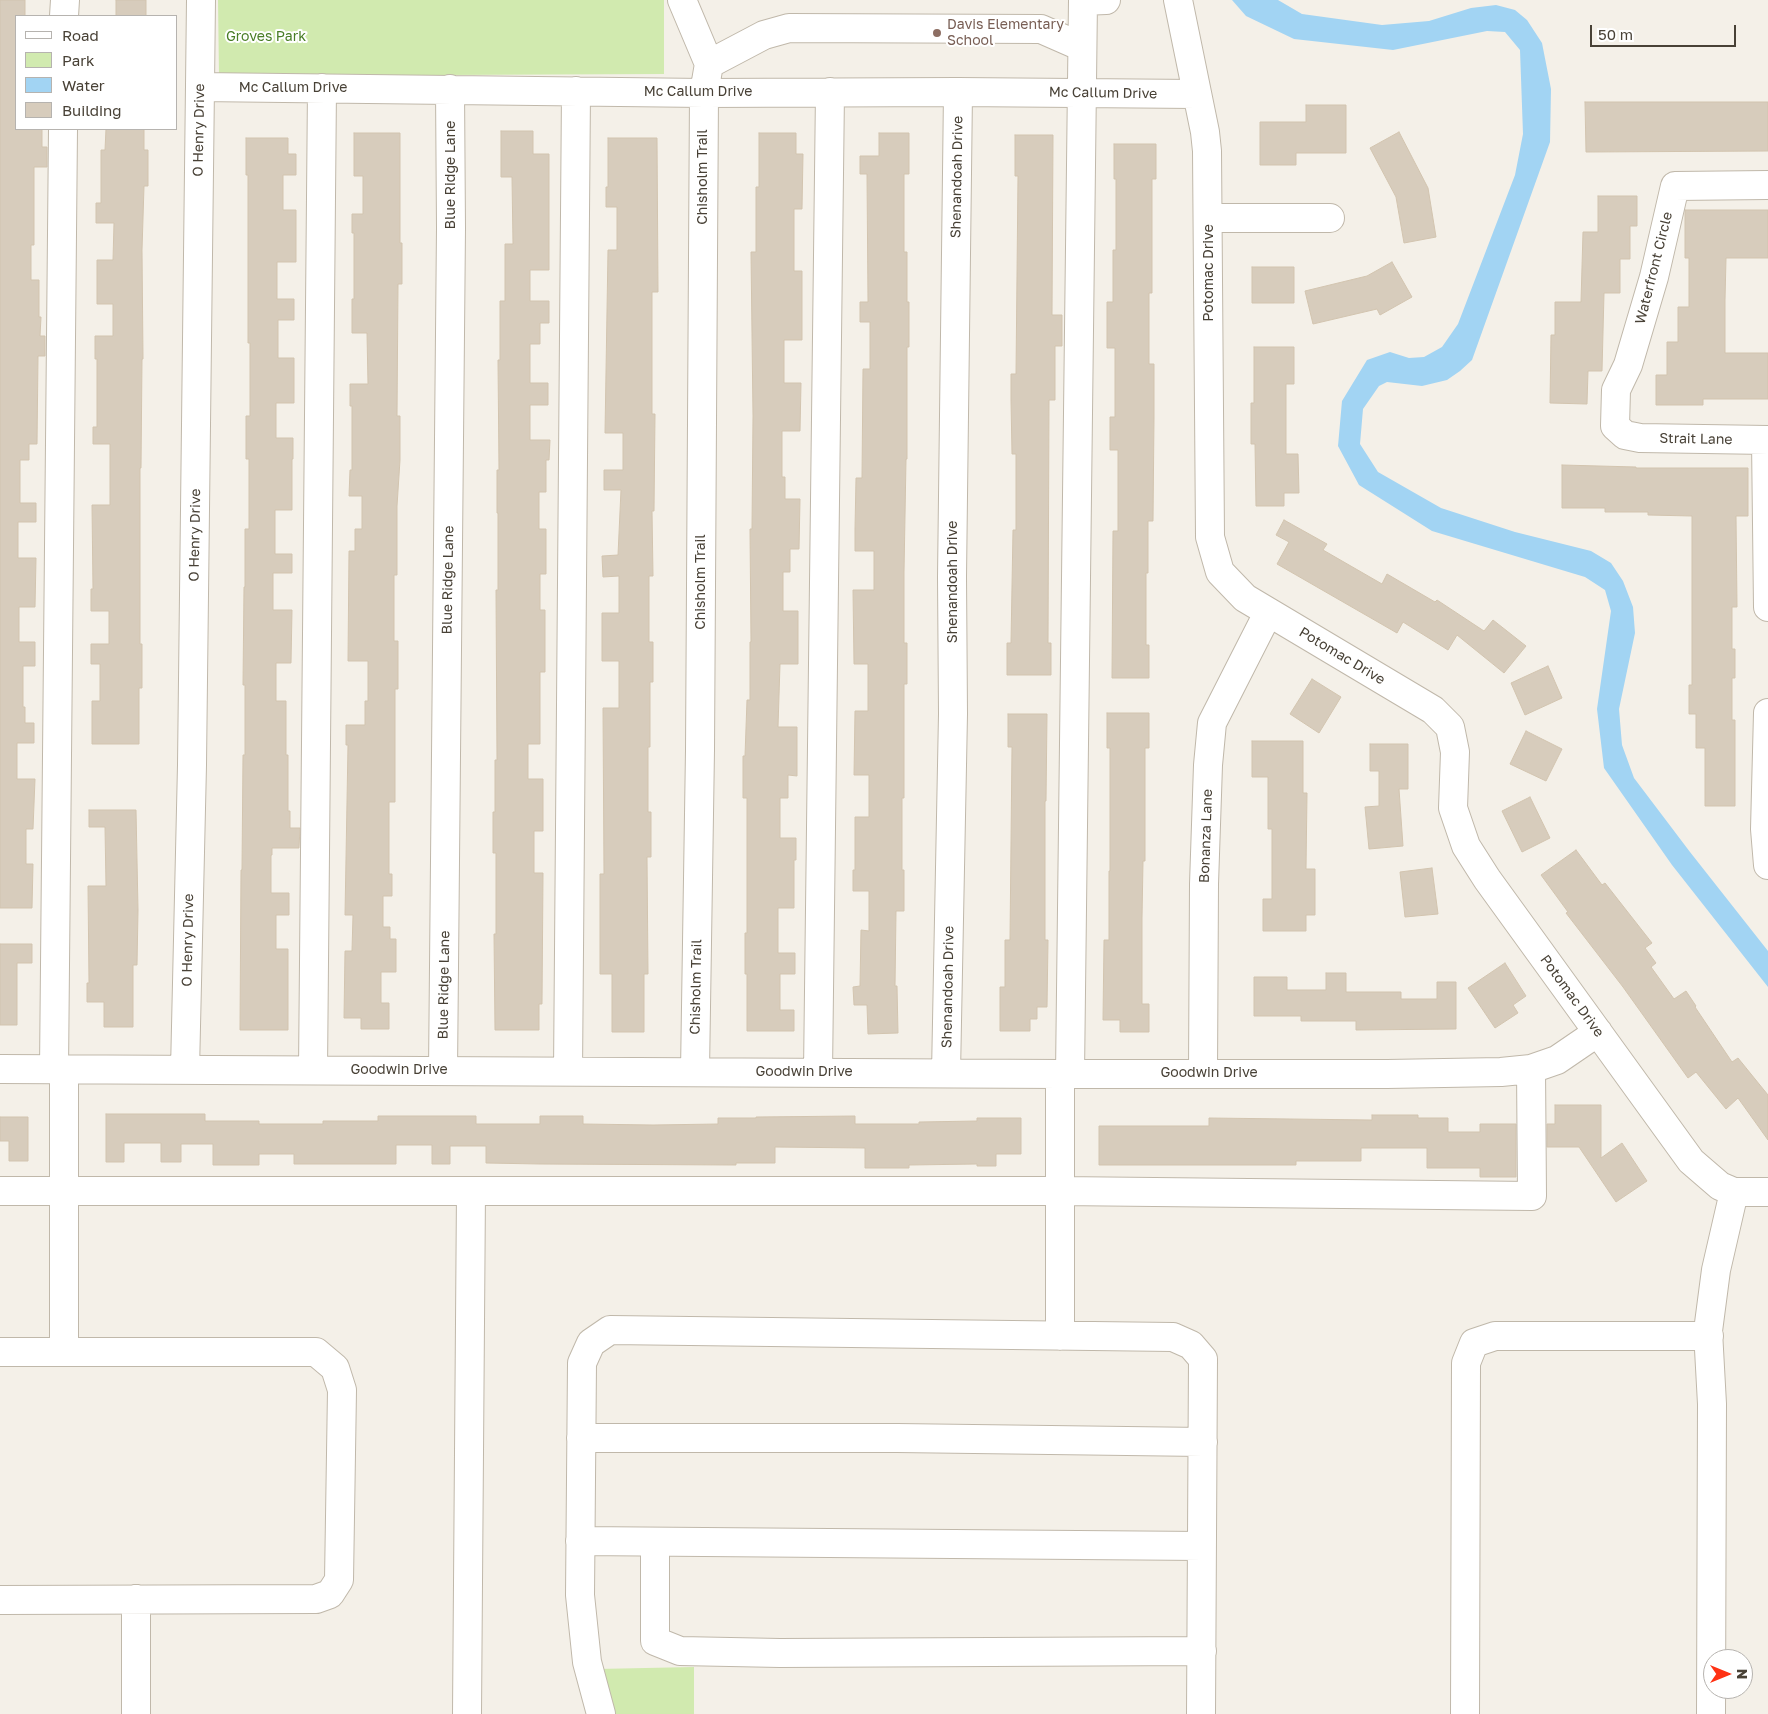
<!DOCTYPE html>
<style>
body{margin:0}
#map{position:relative;width:1768px;height:1714px;overflow:hidden;background:#f4f0e8;font-family:"Golos Text",sans-serif}
canvas{display:block}
.legend{position:absolute;left:15px;top:15px;width:162px;height:115px;box-sizing:border-box;background:#fff;border:1px solid #b6b3af;margin:0;padding:6px 9px;list-style:none;font-size:15px;color:#484136}
.legend li{display:flex;align-items:center;gap:10px;height:25px}
.legend b{width:25px;border:1px solid #b6b3af}
.north{position:absolute;left:1703px;top:1649px;width:50px;height:50px;box-sizing:border-box;background:#fff;border:1px solid #b6b3af;border-radius:50%;rotate:90deg;font-size:14px;font-weight:700;line-height:20px;text-align:center;color:#484136}
.north::after{content:'';display:block;margin:auto;width:18px;height:22px;background:#ff3214;clip-path:polygon(50% 0,100% 100%,50% 72%,0 100%)}
.scale{position:absolute;left:1590px;top:25px;width:146px;height:22px;box-sizing:border-box;border:2px solid #484136;border-top:0;padding-left:6px;font-size:15px;line-height:18px;white-space:nowrap;color:#484136;-webkit-text-stroke:4px #fff;paint-order:stroke}
</style>
<div id="map">
<canvas width="1768" height="1714"></canvas>
<ul class="legend">
<li><b style="height:6px;background:#fff"></b>Road</li>
<li><b style="height:14px;background:#d1eaaf"></b>Park</li>
<li><b style="height:14px;background:#a2d4f3"></b>Water</li>
<li><b style="height:14px;background:#d7ccbc"></b>Building</li>
</ul>
<div class="north">N</div>
<div class="scale">50 m</div>
</div>
<script>
const context = document.querySelector('canvas').getContext('2d');
context.lineJoin = 'round';
function fill(path, color) { context.fillStyle = color; context.fill(path, 'evenodd'); }
const shape = rows => new Path2D(rows.map(r => 'M' + r).join(''));
function stroke(path, color, width, dash) { context.strokeStyle = color; context.lineWidth = width; context.lineCap = dash ? 'butt' : 'round'; context.setLineDash(dash || []); context.stroke(path); }
function label(font, color, halo, rows, align = 'center') {
  context.font = font + ' "Golos Text",sans-serif'; context.lineWidth = 4; context.setLineDash([]); context.textBaseline = 'middle'; context.strokeStyle = halo; context.fillStyle = color; for (const [text, x, y, turn = 0] of rows) {
    context.save(); context.translate(x, y); context.rotate((+turn || 0) * Math.PI / 180); context.textAlign = isNaN(turn) ? turn : align; if (halo) context.strokeText(text, 0, 0); context.fillText(text, 0, 0); context.restore();
  }
}
fill(shape([
 [218,0,664,0,664,74,219,76],
 [694,1667,694,1714,613,1714,597,1669]
]), '#d1eaaf');
fill(shape([
 [1232,0,1278,0,1302,14,1382,25,1429,21,1471,8,1496,5,1515,10,1527,20,1542,43,1551,89,1550,142,1472,360,1460,371,1447,380,1422,386,1387,382,1379,386,1363,409,1360,444,1378,472,1441,508,1515,532,1591,551,1611,563,1623,581,1633,607,1635,633,1619,709,1622,745,1634,778,1690,852,1768,951,1768,987,1672,865,1604,768,1597,709,1611,611,1605,590,1585,577,1432,531,1359,485,1338,446,1342,401,1367,360,1390,352,1409,358,1424,357,1442,347,1458,324,1515,175,1523,134,1520,50,1505,32,1487,31,1393,50,1294,39,1246,16]
]), '#a2d4f3');
const building = shape([
 [0,0,25,0,25,16,16,16,16,129,42,129,42,147,47,147,47,167,34,167,34,245,31,245,31,280,39,280,39,317,41,317,40,336,45,336,45,356,38,356,37,444,29,444,29,460,20,460,20,503,36,503,36,522,18,522,18,558,36,558,35,607,19,607,19,642,35,642,35,666,23,666,23,707,25,707,25,723,34,723,34,743,17,743,17,779,35,779,33,829,26,829,26,864,33,864,32,908,0,908,0,0],
 [116,0,146,0,146,16,116,16,116,0],
 [1585,102,1768,102,1768,151,1586,152,1585,102],
 [1306,105,1346,105,1346,153,1296,153,1296,165,1260,165,1260,122,1306,122,1306,105],
 [106,129,144,129,144,150,148,150,148,186,144,186,142,250,143,359,142,359,141,468,140,468,140,644,142,644,142,688,139,688,139,744,92,744,92,701,100,701,100,664,91,664,91,644,109,644,109,611,91,611,91,589,93,589,92,505,110,505,110,444,93,444,93,427,97,427,97,359,95,359,95,336,113,336,113,304,97,304,97,260,113,260,114,223,96,223,96,203,101,203,101,150,105,150,106,129],
 [501,131,533,131,533,154,549,154,549,270,530,270,530,301,549,301,549,323,540,323,540,344,530,344,530,383,548,383,548,405,530,405,530,440,550,440,549,460,546,460,546,492,539,492,539,529,546,529,546,574,540,574,540,610,545,610,545,672,540,672,540,744,528,744,528,779,543,779,543,831,534,831,534,873,543,873,542,1004,539,1004,539,1030,495,1030,494,934,496,934,496,853,493,853,493,812,495,812,495,760,497,760,496,590,498,590,498,513,497,513,497,470,499,470,498,360,500,360,500,301,505,301,505,244,513,244,512,177,501,177,501,131],
 [1399,132,1428,188,1436,237,1404,243,1396,197,1370,148,1399,132],
 [354,133,400,133,400,243,402,243,402,284,398,284,397,416,400,416,400,460,397,506,397,575,394,575,394,641,398,641,398,689,395,689,395,802,389,802,389,874,392,874,392,896,383,896,383,927,390,927,390,939,396,939,396,972,381,972,381,1003,389,1003,389,1029,361,1029,361,1018,344,1018,345,951,352,951,353,915,345,915,348,745,346,745,346,725,365,725,365,701,368,701,368,661,348,661,349,551,355,551,355,529,362,529,362,496,349,496,350,470,352,470,352,406,350,406,350,384,368,384,367,333,352,333,352,299,354,299,354,233,352,233,352,214,363,214,363,176,354,176,354,133],
 [759,133,796,133,796,154,803,154,802,209,794,209,794,271,802,271,802,340,784,340,784,383,801,383,800,431,782,431,782,477,785,477,785,499,800,499,799,549,790,549,790,572,783,572,783,611,798,611,798,664,780,664,778,727,797,727,797,776,788,775,788,798,780,798,780,838,796,838,796,860,794,860,794,908,778,908,778,953,795,953,795,974,780,974,780,1010,794,1010,794,1031,747,1031,747,974,745,974,745,933,747,933,747,798,743,798,743,756,745,756,747,700,750,700,750,642,751,642,750,529,752,529,753,416,751,252,756,252,756,187,759,187,759,133],
 [879,133,909,133,909,174,904,174,904,252,907,252,907,302,909,302,909,347,907,347,907,459,906,459,904,572,904,643,907,643,907,684,904,684,904,798,902,798,902,870,904,870,904,911,896,911,895,986,897,986,898,1033,868,1034,867,1005,854,1005,853,987,860,986,861,930,869,931,869,891,853,891,853,870,855,870,855,817,869,817,869,775,854,775,855,711,868,711,868,664,854,664,853,590,874,590,874,551,855,551,855,529,856,478,862,478,863,369,870,369,870,322,860,322,860,302,868,302,867,174,860,174,860,156,879,156,879,133],
 [1015,135,1053,135,1052,315,1062,315,1062,346,1055,346,1055,400,1049,400,1048,643,1051,643,1051,675,1007,675,1007,643,1011,643,1013,530,1016,530,1016,454,1012,454,1011,400,1011,374,1016,374,1018,176,1015,176,1015,135],
 [246,138,288,138,288,154,296,154,296,175,283,175,283,210,296,210,296,262,277,262,277,299,294,299,294,320,278,320,278,358,294,358,294,403,276,403,276,438,293,438,293,459,292,459,292,510,275,510,275,554,292,554,292,573,273,573,273,610,292,610,291,663,276,663,276,701,286,701,286,755,288,755,288,811,290,811,290,828,300,828,299,848,272,848,272,855,271,855,271,893,289,893,289,915,276,915,276,949,288,949,288,1030,240,1030,241,870,242,870,243,755,245,755,245,685,243,685,244,587,245,587,245,529,249,529,249,459,246,459,246,416,250,416,250,343,248,343,248,175,246,175,246,138],
 [608,138,657,138,658,292,652,292,652,414,655,414,654,511,652,511,653,576,649,576,649,642,653,642,653,682,650,682,650,747,648,747,648,812,651,812,651,857,647,857,648,974,644,974,644,1032,612,1032,612,974,600,974,600,874,604,874,603,708,619,708,619,661,602,661,602,613,619,613,619,576,603,577,602,556,618,555,621,490,604,490,604,470,623,470,623,433,605,433,608,250,617,250,617,207,606,207,606,187,608,187,608,138],
 [1114,144,1156,144,1156,179,1152,179,1152,293,1149,293,1149,364,1154,364,1154,417,1153,521,1148,521,1148,573,1146,573,1146,645,1149,645,1149,678,1112,678,1113,531,1118,531,1118,450,1110,450,1110,417,1115,417,1115,348,1107,348,1107,302,1113,302,1113,250,1116,250,1116,179,1114,179,1114,144],
 [1598,196,1637,196,1637,226,1630,226,1630,259,1620,259,1620,293,1604,293,1602,371,1588,371,1587,404,1550,403,1551,335,1555,335,1555,302,1581,302,1583,232,1598,232,1598,196],
 [1685,210,1768,210,1768,258,1726,258,1725,300,1725,353,1768,353,1768,399,1703,399,1703,405,1656,405,1656,375,1667,375,1667,342,1678,342,1678,307,1689,307,1689,258,1685,258,1685,210],
 [1392,262,1412,297,1380,315,1377,309,1313,324,1305,291,1367,276,1392,262],
 [1252,267,1294,267,1294,303,1252,303,1252,267],
 [1254,347,1294,347,1294,384,1286,384,1286,454,1298,454,1299,493,1284,493,1284,506,1256,506,1255,444,1251,444,1251,403,1254,403,1254,347],
 [1562,465,1636,467,1636,468,1748,468,1748,516,1736,516,1737,607,1732,607,1732,649,1735,649,1735,678,1732,678,1732,720,1735,720,1735,806,1705,806,1705,748,1696,748,1696,714,1689,714,1689,685,1692,685,1692,516,1648,515,1648,512,1605,512,1605,508,1562,508,1562,465],
 [1284,520,1327,544,1323,550,1382,584,1387,574,1435,602,1437,600,1484,631,1493,620,1526,646,1504,673,1457,635,1448,650,1403,622,1397,633,1277,564,1289,542,1276,535,1284,520],
 [1548,666,1562,698,1525,715,1511,683,1548,666],
 [1312,679,1341,697,1319,733,1290,714,1312,679],
 [1107,713,1149,713,1149,748,1145,748,1145,861,1143,861,1142,918,1142,1004,1149,1004,1149,1032,1120,1032,1120,1020,1103,1020,1104,940,1109,940,1109,871,1110,871,1110,748,1107,748,1107,713],
 [1008,714,1047,714,1046,801,1045,801,1045,940,1048,940,1047,1007,1037,1007,1037,1019,1030,1019,1030,1031,1000,1031,1000,987,1005,987,1005,940,1010,940,1012,747,1008,747,1008,714],
 [1526,731,1562,749,1546,781,1510,764,1526,731],
 [1252,741,1303,741,1303,793,1307,793,1306,869,1315,869,1315,915,1306,915,1306,931,1263,931,1263,899,1272,899,1272,829,1268,829,1268,777,1252,777,1252,741],
 [1370,744,1408,744,1408,789,1399,789,1403,846,1369,849,1365,807,1379,806,1379,771,1370,771,1370,744],
 [1530,797,1550,838,1522,852,1502,811,1530,797],
 [89,810,136,810,138,910,137,965,133,965,133,1027,104,1027,104,1002,87,1002,87,983,89,983,88,886,106,886,105,827,89,827,89,810],
 [1576,850,1602,885,1605,883,1652,943,1645,948,1656,963,1651,967,1674,999,1686,991,1696,1006,1695,1007,1732,1062,1738,1058,1768,1095,1768,1140,1738,1098,1726,1109,1696,1072,1688,1078,1623,987,1566,913,1568,912,1541,875,1576,850],
 [1432,868,1438,914,1405,917,1400,872,1432,868],
 [0,944,32,944,32,963,17,963,17,1025,0,1025,0,944],
 [1505,963,1526,996,1513,1005,1518,1013,1495,1028,1468,988,1505,963],
 [1326,973,1346,973,1346,992,1401,992,1401,999,1437,999,1437,982,1456,982,1456,1029,1356,1030,1356,1021,1301,1021,1301,1016,1254,1016,1254,977,1287,977,1287,990,1326,990,1326,973],
 [1555,1105,1601,1105,1601,1158,1622,1143,1647,1181,1616,1202,1579,1147,1547,1147,1547,1124,1555,1124,1555,1105],
 [106,1114,205,1114,205,1121,259,1121,259,1124,323,1124,323,1121,378,1121,378,1116,476,1116,476,1124,540,1124,540,1116,583,1116,583,1124,653,1125,718,1124,718,1118,756,1118,756,1117,855,1116,855,1124,919,1124,919,1122,977,1121,977,1118,1021,1118,1021,1154,996,1154,996,1166,977,1166,977,1164,909,1165,909,1168,865,1168,865,1148,775,1147,775,1163,736,1163,736,1165,540,1164,486,1163,486,1146,450,1146,450,1164,432,1164,432,1145,396,1145,396,1164,294,1164,294,1154,259,1154,259,1165,213,1165,213,1144,181,1144,181,1162,161,1162,161,1143,124,1143,124,1162,106,1162,106,1114],
 [1372,1115,1418,1115,1418,1118,1448,1118,1448,1132,1480,1132,1480,1124,1516,1124,1516,1177,1480,1177,1480,1168,1427,1168,1427,1148,1361,1148,1361,1161,1296,1161,1296,1165,1099,1165,1099,1126,1209,1126,1209,1118,1372,1120,1372,1115],
 [0,1117,28,1117,28,1161,9,1161,9,1141,0,1141,0,1117]
]);
fill(building, '#d7ccbc');
stroke(building, '#d2c4af', 1);
const minor = shape([
 [682,0,709,64,704,93,700,750,695,1071],
 [1178,0,1205,132,1207,151,1210,537,1220,572,1245,598,1433,710,1450,727,1455,752,1453,808,1466,846,1487,879,1691,1161,1720,1186,1734,1192,1768,1192],
 [1083,1,1106,0],
 [64,16,65,0],
 [709,64,764,35,789,28,1041,29,1082,47],
 [200,87,704,93,958,92,1196,94],
 [1768,185,1675,186,1654,277,1628,365,1616,390,1615,426,1625,435,1640,438,1768,440],
 [1209,218,1330,218],
 [1766,440,1768,607],
 [1768,713,1765,829,1768,865],
 [0,1069,1060,1074,1387,1074,1501,1072,1531,1069,1557,1060,1598,1032],
 [54,1069,63,129],
 [64,1069,64,1352],
 [185,1070,192,765,201,0],
 [313,1070,322,88],
 [443,1071,451,228,450,89],
 [568,1071,576,91],
 [818,1072,830,92],
 [946,1073,953,714,952,577,958,92],
 [1203,1073,1204,884,1208,765,1212,723,1268,613],
 [1060,1074,1060,1336],
 [1070,1074,1083,0],
 [0,1191,1060,1191,1532,1196,1531,1069],
 [0,1352,316,1352,335,1368,342,1390,339,1580,330,1594,316,1599,0,1600],
 [581,1438,897,1438,1203,1442],
 [580,1541,1202,1546],
 [655,1542,655,1641,680,1651,780,1653,1202,1651],
 [136,1599,136,1714],
 [467,1714,471,1191],
 [601,1714,587,1662,580,1595,582,1363,591,1343,610,1330,1173,1337,1191,1345,1203,1359,1201,1714],
 [1465,1714,1466,1363,1474,1343,1495,1336,1709,1336],
 [1711,1714,1712,1404,1708,1331,1716,1270,1734,1192]
]);
stroke(minor, '#c0b8aa', 30);
stroke(minor, '#fff', 28);
for (const [x, y, r, color] of [
 [937,33,5,"#8d6e63"]
]) { const dot = new Path2D(); dot.arc(x, y, r, 0, 2 * Math.PI); context.fillStyle = color; context.fill(dot); stroke(dot, '#fff', 2); }
label('14px', '#785e54', '#fff', [
 ["Davis Elementary",947,25],
 ["School",947,41]
], 'left');
label('14px', '#497d26', '#fff', [
 ["Groves Park",266,37]
]);
label('14px', '#484136', '#fff', [
 ["Mc Callum Drive",293,88],
 ["Mc Callum Drive",698,92],
 ["Mc Callum Drive",1103,93,1],
 ["O Henry Drive",199,130,-89],
 ["Blue Ridge Lane",451,175,-90],
 ["Chisholm Trail",703,177,-90],
 ["Shenandoah Drive",957,177,-89],
 ["Waterfront Circle",1654,268,-76],
 ["Potomac Drive",1209,273,-90],
 ["Strait Lane",1696,439,1],
 ["O Henry Drive",195,535,-89],
 ["Blue Ridge Lane",448,580,-89],
 ["Chisholm Trail",701,582,-90],
 ["Shenandoah Drive",953,582,-90],
 ["Potomac Drive",1342,656,31],
 ["Bonanza Lane",1206,836,-88],
 ["O Henry Drive",188,940,-89],
 ["Blue Ridge Lane",444,985,-89],
 ["Chisholm Trail",696,987,-89],
 ["Shenandoah Drive",948,987,-89],
 ["Potomac Drive",1572,996,54],
 ["Goodwin Drive",399,1070],
 ["Goodwin Drive",804,1072],
 ["Goodwin Drive",1209,1073]
]);
</script>
